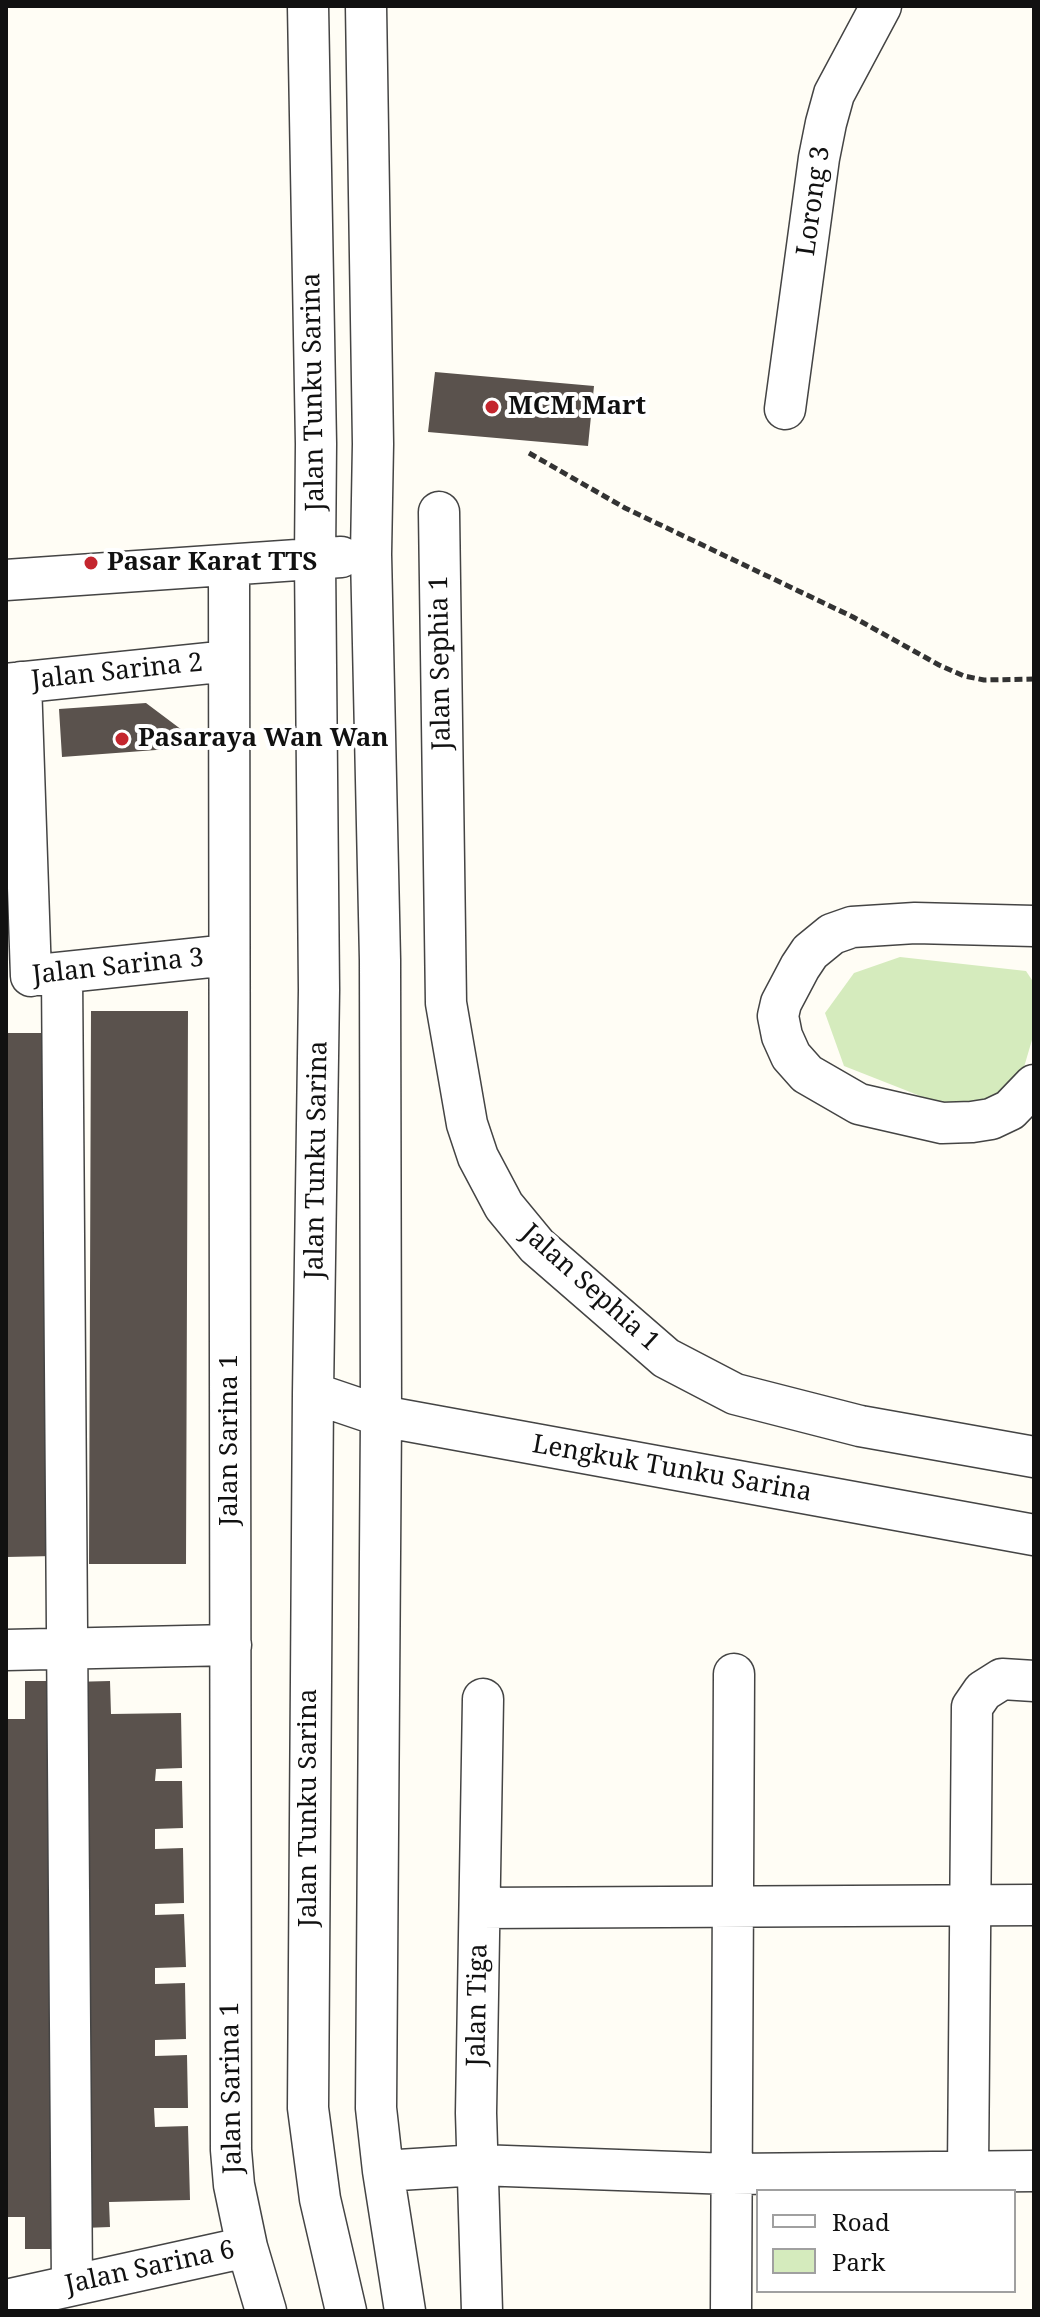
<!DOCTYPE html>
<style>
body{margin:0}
#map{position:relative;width:1040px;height:2317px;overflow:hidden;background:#fffdf5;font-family:"Noto Serif",serif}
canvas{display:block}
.frame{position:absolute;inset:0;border:8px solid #111;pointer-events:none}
.legend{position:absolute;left:756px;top:2189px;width:260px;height:104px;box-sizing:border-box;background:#fff;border:2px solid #a0a0a0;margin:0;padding:10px 14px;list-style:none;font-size:24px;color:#111}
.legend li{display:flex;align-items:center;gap:16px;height:40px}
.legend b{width:40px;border:2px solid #a0a0a0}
</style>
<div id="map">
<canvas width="1040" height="2317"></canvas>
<div class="frame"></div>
<ul class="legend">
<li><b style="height:10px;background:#fff"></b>Road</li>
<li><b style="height:22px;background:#d5ebbd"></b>Park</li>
</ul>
</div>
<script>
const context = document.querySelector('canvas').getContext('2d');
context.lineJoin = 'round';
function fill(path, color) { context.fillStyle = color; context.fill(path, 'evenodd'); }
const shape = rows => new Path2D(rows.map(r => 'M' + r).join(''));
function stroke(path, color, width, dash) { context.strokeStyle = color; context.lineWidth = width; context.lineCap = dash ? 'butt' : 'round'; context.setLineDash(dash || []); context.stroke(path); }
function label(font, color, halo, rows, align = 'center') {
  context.font = font + ' "Noto Serif",serif'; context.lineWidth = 8; context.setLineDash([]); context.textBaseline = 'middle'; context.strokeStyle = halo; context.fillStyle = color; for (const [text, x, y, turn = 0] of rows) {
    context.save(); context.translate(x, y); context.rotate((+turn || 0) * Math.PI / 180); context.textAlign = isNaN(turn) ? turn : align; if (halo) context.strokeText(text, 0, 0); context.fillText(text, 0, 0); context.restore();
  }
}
fill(shape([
 [900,957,1026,971,1034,983,1034,1033,1015,1098,961,1112,844,1066,825,1013,854,973]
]), '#d5ebbd');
fill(shape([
 [435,372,594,386,588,446,428,432],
 [146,703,182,730,183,748,62,757,59,709],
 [91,1011,188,1011,186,1564,89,1564],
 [6,1033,54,1033,54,1556,6,1557],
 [25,1681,54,1681,53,2249,25,2249,25,2217,6,2217,6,1719,25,1719],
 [110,1681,111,1714,181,1713,182,1768,156,1769,155,1781,182,1781,183,1828,155,1829,155,1849,183,1848,184,1903,155,1904,155,1915,184,1914,186,1967,155,1968,155,1984,185,1983,186,2039,155,2040,155,2056,187,2055,188,2108,154,2108,155,2127,188,2126,190,2200,109,2202,110,2227,83,2228,71,1682]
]), '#5a524d');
const minor = shape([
 [308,6,316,444,315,559,319,990,313,1393,308,2108,320,2199,346,2311],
 [366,6,373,444,371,554,380,960,381,1416,376,2108,383,2171,405,2311],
 [785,409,819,158,826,123,834,94,881,6],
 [439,512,446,1003,467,1124,478,1157,504,1206,537,1246,666,1358,735,1394,860,1426,1034,1457],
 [229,565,231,2150,234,2185,247,2247,266,2311],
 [6,580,341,557],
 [21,682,31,976],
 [6,684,229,661],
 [1034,926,915,923,852,927,832,934,810,952,800,967,781,1003,778,1016,782,1036,791,1056,807,1074,859,1104,942,1123,972,1122,991,1119,1010,1110,1034,1085],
 [62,973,72,2284],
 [38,975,229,955],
 [313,1393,381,1416,1034,1535],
 [6,1650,231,1645],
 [480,1908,1034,1905],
 [968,2170,972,1707,983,1691,1002,1679,1034,1681],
 [383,2171,478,2165,731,2174,1034,2171],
 [6,2300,247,2247],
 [482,2311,476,2113,483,1699],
 [731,2311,734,1674]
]);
stroke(minor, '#444', 43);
stroke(shape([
 [529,453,625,508,853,617,939,665,964,676,984,680,1034,679]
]), '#333', 5, [8, 4]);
stroke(minor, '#fff', 40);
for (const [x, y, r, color] of [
 [492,407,8,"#c4262e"],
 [91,563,8,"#c4262e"],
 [122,739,8,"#c4262e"]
]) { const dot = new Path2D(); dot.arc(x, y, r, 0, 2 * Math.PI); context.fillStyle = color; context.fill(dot); stroke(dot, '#fff', 3); }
label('26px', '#111', '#fff', [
 ["Lorong 3",814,201,-82],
 ["Jalan Tunku Sarina",314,392,-91],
 ["Jalan Sephia 1",441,663,-91],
 ["Jalan Sarina 2",117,672,-6],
 ["Jalan Sarina 3",118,967,-6],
 ["Jalan Tunku Sarina",317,1160,-89],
 ["Jalan Sephia 1",590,1288,42],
 ["Jalan Sarina 1",230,1440,-90],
 ["Lengkuk Tunku Sarina",672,1469,10],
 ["Jalan Tunku Sarina",309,1808,-90],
 ["Jalan Tiga",478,2005,-89],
 ["Jalan Sarina 1",232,2088,-91],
 ["Jalan Sarina 6",150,2268,-12]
]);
label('bold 26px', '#111', '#fff', [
 ["MCM Mart",508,407],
 ["Pasar Karat TTS",107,563],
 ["Pasaraya Wan Wan",138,739]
], 'left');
</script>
